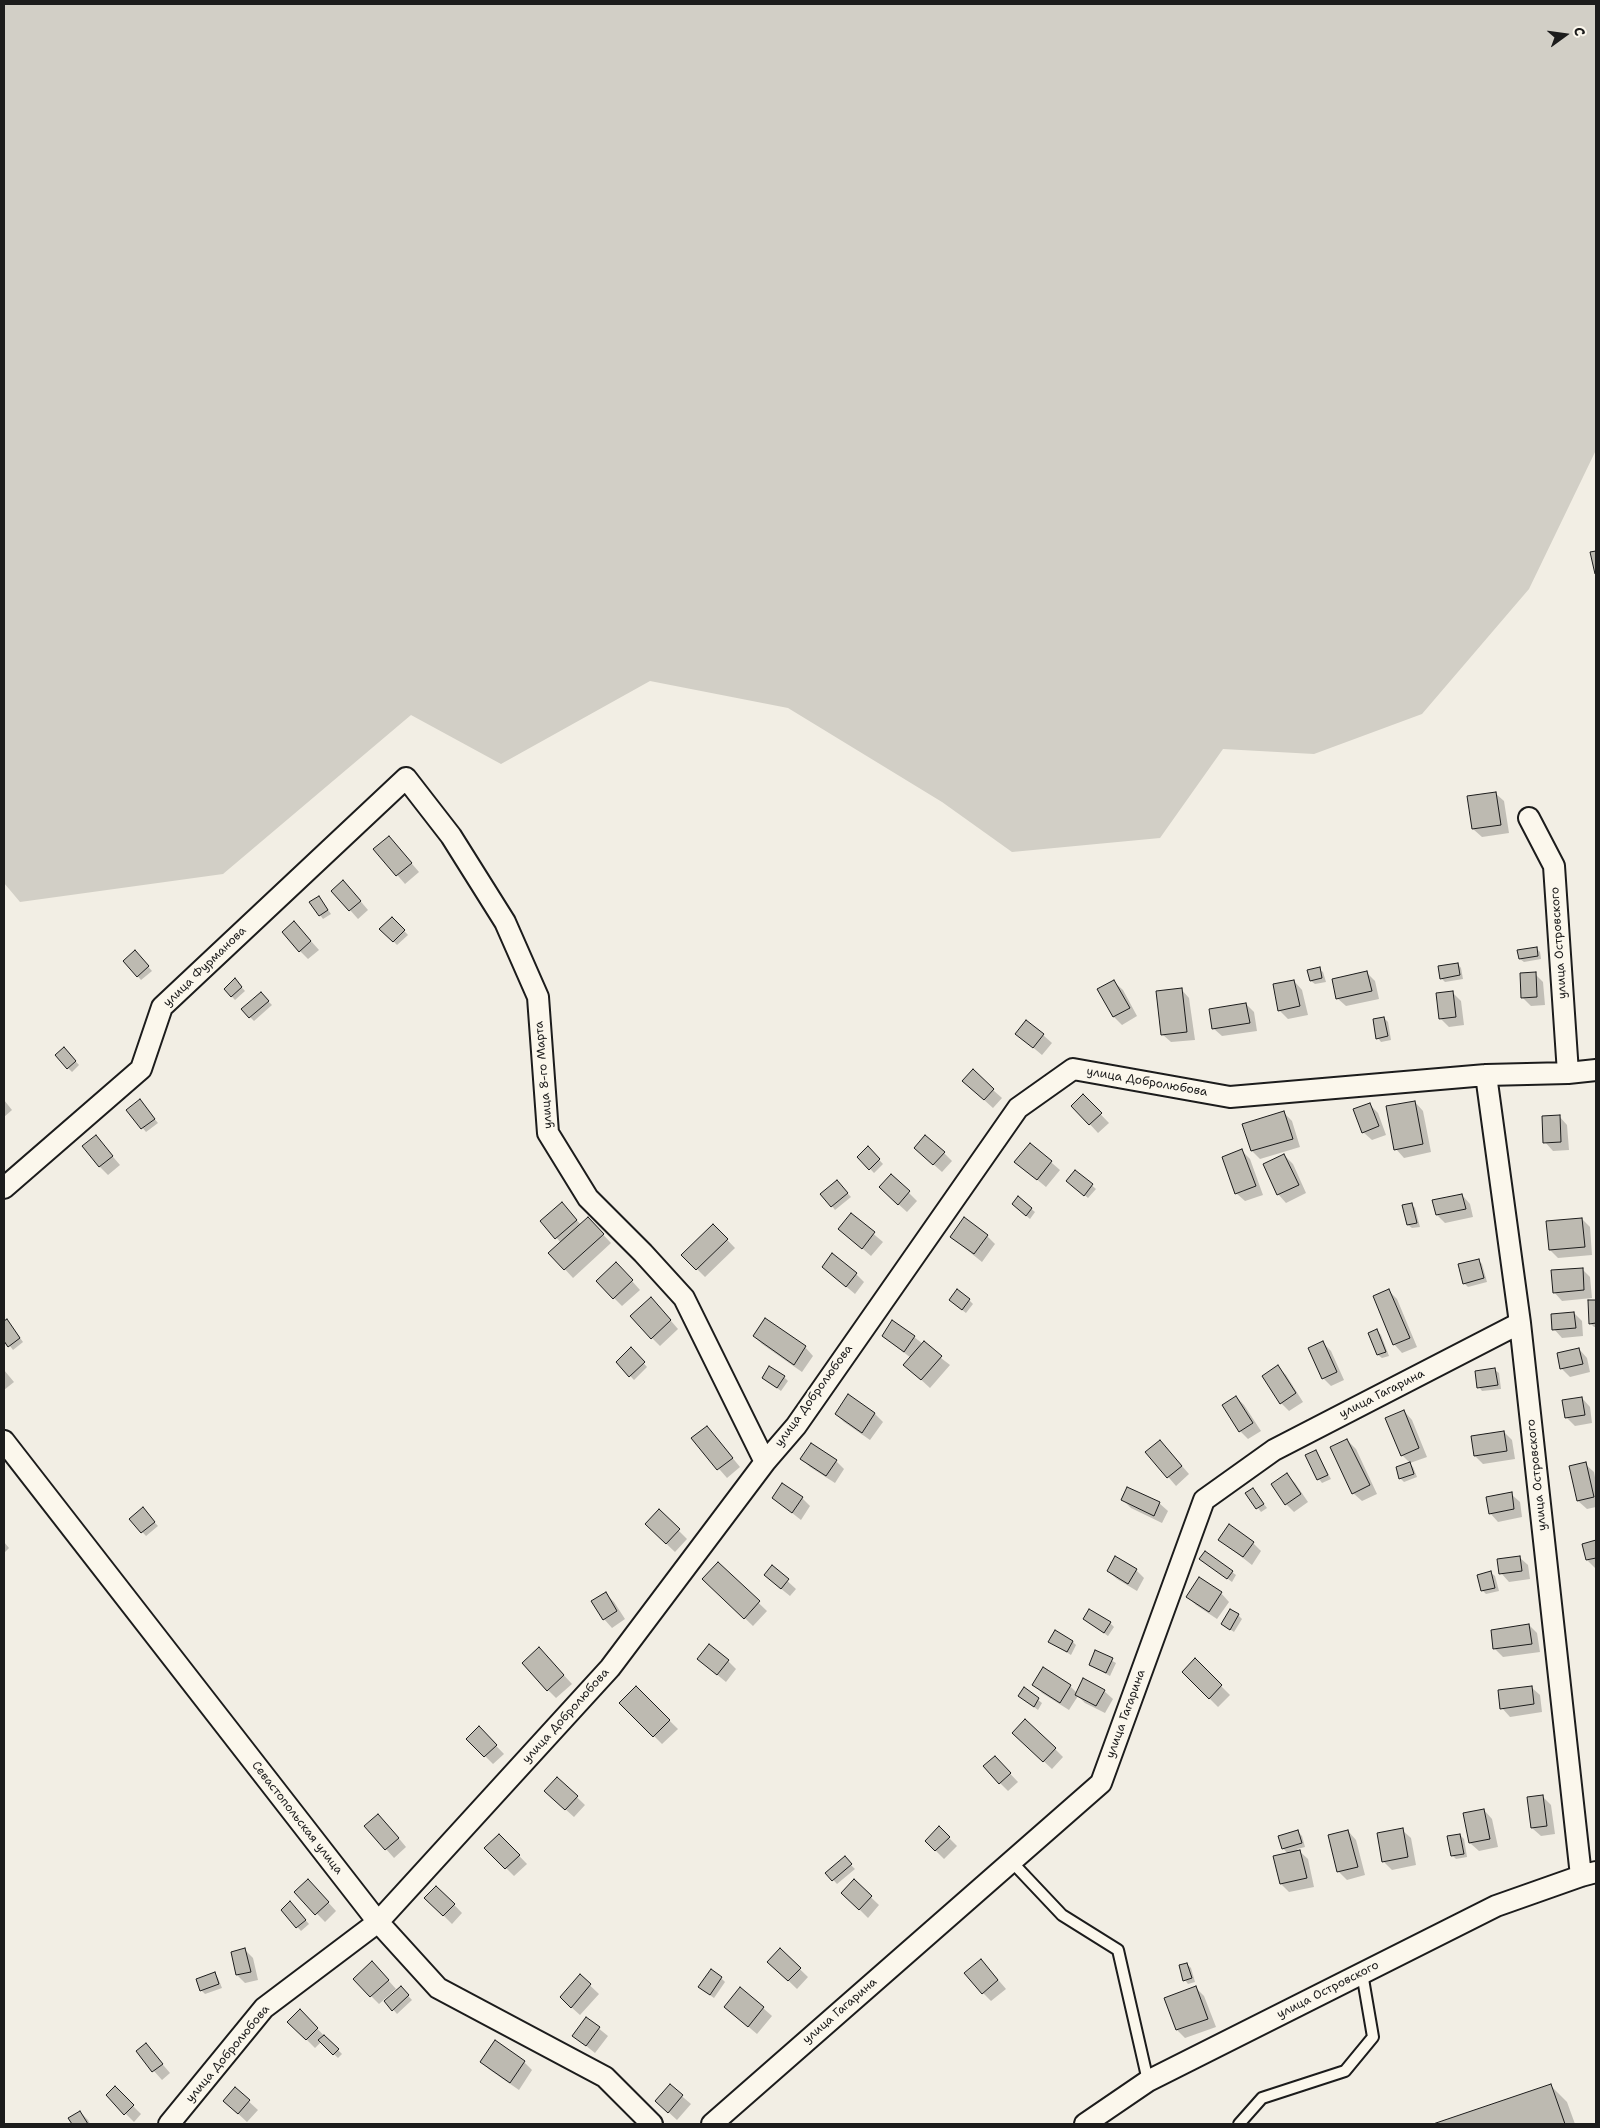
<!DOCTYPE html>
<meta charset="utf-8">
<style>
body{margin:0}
#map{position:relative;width:1600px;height:2128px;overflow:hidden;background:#f2eee4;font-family:"Shantell Sans",sans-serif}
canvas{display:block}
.frame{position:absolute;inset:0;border:5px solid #1c1c1c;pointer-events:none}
.north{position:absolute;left:1540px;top:10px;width:50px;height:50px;-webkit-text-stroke:4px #fbf7ec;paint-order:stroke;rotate:76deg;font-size:14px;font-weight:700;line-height:20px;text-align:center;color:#1c1c1c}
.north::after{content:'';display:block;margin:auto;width:18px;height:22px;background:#1c1c1c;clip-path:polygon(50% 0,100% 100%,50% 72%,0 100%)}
</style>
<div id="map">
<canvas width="1600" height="2128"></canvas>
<div class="frame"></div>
<div class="north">С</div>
</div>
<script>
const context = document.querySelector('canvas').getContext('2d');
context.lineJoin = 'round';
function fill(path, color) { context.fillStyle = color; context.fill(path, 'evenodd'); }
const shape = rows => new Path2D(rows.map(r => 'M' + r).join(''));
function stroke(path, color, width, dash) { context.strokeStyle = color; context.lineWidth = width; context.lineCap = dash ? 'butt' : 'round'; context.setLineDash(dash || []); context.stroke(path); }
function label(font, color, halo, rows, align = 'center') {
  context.font = font + ' "Shantell Sans",sans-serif'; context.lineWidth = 4; context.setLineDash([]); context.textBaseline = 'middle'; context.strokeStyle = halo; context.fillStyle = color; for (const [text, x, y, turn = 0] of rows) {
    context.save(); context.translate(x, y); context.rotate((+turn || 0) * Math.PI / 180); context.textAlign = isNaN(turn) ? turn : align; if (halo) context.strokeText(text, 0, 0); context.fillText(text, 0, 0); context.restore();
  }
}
fill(shape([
 [4,4,1596,4,1596,450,1529,589,1422,714,1314,754,1223,749,1160,838,1012,852,942,802,788,708,650,681,501,764,411,715,223,874,20,902,4,883]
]), '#d2cfc6');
fill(shape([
 [1495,793,1504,801,1509,833,1482,837,1473,829],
 [389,837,419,872,405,884,375,849],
 [351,890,368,910,358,919,350,910],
 [319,897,331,914,323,919,320,915],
 [392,918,408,935,397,945,381,929],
 [302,931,319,950,308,959,300,951],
 [1536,948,1540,952,1541,959,1524,962,1520,959],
 [135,952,152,971,141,980,124,961],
 [1458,964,1461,968,1463,979,1445,982,1441,978],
 [1319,969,1323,972,1326,982,1315,984,1311,981],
 [1367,973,1375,981,1379,999,1346,1006,1337,998],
 [1535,974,1543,982,1545,1005,1531,1006,1522,997],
 [235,980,245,991,235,1000,225,989],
 [1294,981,1302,990,1308,1015,1288,1019,1279,1010],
 [1114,982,1123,990,1137,1016,1122,1025,1114,1017],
 [1181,989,1189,998,1195,1040,1171,1042,1162,1034],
 [1452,992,1461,1001,1464,1025,1449,1027,1440,1018],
 [264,997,272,1005,254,1021,250,1017],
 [1246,1004,1254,1012,1257,1031,1222,1036,1213,1028],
 [1384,1018,1388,1022,1391,1040,1381,1042,1378,1038],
 [1017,1034,1043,1035,1052,1043,1042,1055],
 [67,1052,79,1065,72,1072,68,1068],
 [972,1089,993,1090,1002,1098,993,1108],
 [1083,1096,1109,1123,1098,1133,1073,1106],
 [4,1100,12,1110,4,1117],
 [1415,1102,1423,1111,1431,1152,1404,1158,1396,1149],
 [143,1105,158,1123,146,1132,128,1110],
 [1370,1105,1378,1113,1386,1135,1372,1140,1363,1132],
 [1284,1113,1292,1121,1300,1147,1260,1159,1252,1151],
 [1559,1116,1567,1125,1569,1150,1553,1151,1545,1142],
 [96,1137,120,1165,108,1175,100,1167],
 [1030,1144,1060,1170,1046,1187,1016,1162],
 [868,1148,883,1164,874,1173,859,1157],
 [1242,1151,1250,1159,1263,1195,1245,1201,1236,1193],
 [944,1153,952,1161,942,1172,924,1156],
 [1284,1155,1293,1164,1306,1193,1286,1203,1278,1194],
 [1075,1171,1096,1189,1088,1198,1071,1184],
 [891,1175,917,1201,907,1212,888,1195],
 [841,1186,851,1197,835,1210,832,1206],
 [1462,1195,1470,1204,1473,1217,1445,1223,1437,1215],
 [1018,1198,1035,1212,1030,1219,1017,1208],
 [1411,1204,1415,1208,1420,1227,1412,1228,1408,1225],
 [570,1212,581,1225,596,1227,611,1243,573,1278,550,1253,561,1243,542,1221],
 [851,1215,883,1242,871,1256,840,1229],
 [1582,1219,1590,1227,1592,1255,1558,1258,1550,1250],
 [713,1225,735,1248,705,1277,683,1255],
 [987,1236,995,1244,982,1262,951,1237],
 [1478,1260,1482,1264,1487,1282,1468,1287,1464,1283],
 [823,1267,856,1274,864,1282,855,1294],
 [1582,1269,1590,1277,1592,1298,1562,1301,1554,1292],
 [624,1272,640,1290,622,1306,614,1298],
 [1388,1290,1397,1299,1417,1347,1402,1353,1394,1344],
 [969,1300,973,1304,966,1313,954,1304],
 [1596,1301,1596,1327,1594,1327,1590,1323,1589,1302],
 [659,1307,678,1329,660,1346,652,1338],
 [1574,1313,1582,1321,1583,1336,1562,1338,1554,1329],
 [7,1320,23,1342,13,1350,4,1338,4,1322],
 [1377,1331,1381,1335,1389,1356,1382,1358,1378,1355],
 [754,1336,805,1347,813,1356,802,1372,762,1344],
 [883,1336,914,1337,950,1365,930,1388,905,1365,911,1358],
 [1323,1343,1331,1351,1344,1380,1331,1386,1323,1378],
 [631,1349,647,1367,634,1380,617,1362],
 [1579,1349,1587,1358,1590,1372,1570,1377,1562,1369,1558,1354],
 [1278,1367,1286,1375,1303,1402,1289,1411,1281,1403],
 [4,1370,14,1382,4,1390],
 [1495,1370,1499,1373,1501,1389,1482,1391,1479,1387],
 [784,1377,788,1381,781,1391,767,1381],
 [849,1396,875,1414,883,1422,870,1440,844,1422,836,1414],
 [1236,1397,1244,1405,1261,1431,1248,1439,1240,1431],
 [1582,1398,1590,1407,1592,1423,1575,1426,1566,1417],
 [1404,1411,1412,1420,1427,1457,1410,1463,1402,1455],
 [707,1427,740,1467,727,1478,693,1439],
 [1504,1432,1512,1440,1515,1459,1483,1464,1475,1456],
 [1347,1440,1356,1449,1377,1494,1362,1501,1353,1493],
 [1168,1450,1189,1474,1176,1486,1147,1452],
 [1316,1451,1331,1479,1322,1483,1319,1479],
 [802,1459,836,1461,844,1469,835,1483,810,1467],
 [1410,1464,1413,1467,1417,1477,1404,1482,1400,1478],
 [1585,1464,1594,1472,1596,1483,1596,1507,1587,1509,1578,1501],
 [1287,1475,1295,1483,1308,1502,1294,1512,1286,1504],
 [1253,1490,1267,1508,1261,1512,1247,1494],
 [1511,1494,1520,1502,1522,1517,1498,1522,1490,1513],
 [773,1498,802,1498,810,1506,801,1520],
 [1123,1500,1159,1503,1168,1511,1162,1523,1131,1508],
 [659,1511,687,1539,675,1552,655,1533],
 [146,1513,158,1526,146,1536,131,1519],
 [1220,1540,1253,1543,1261,1551,1252,1565],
 [4,1542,9,1548,4,1553],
 [1596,1542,1596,1568,1595,1568,1587,1560,1583,1545],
 [1519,1557,1528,1565,1530,1579,1509,1582,1501,1573],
 [1205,1562,1232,1572,1236,1575,1232,1582],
 [718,1564,767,1611,753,1626,704,1579],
 [772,1567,796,1589,790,1596,774,1583],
 [1136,1570,1144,1578,1137,1591,1117,1579,1108,1571],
 [1491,1573,1495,1576,1499,1591,1486,1594,1482,1590],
 [1221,1593,1229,1602,1217,1619,1196,1605,1187,1596],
 [606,1594,614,1602,625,1619,612,1628,604,1619],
 [1238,1615,1242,1619,1234,1632,1222,1624],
 [1084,1619,1110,1623,1114,1627,1108,1636],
 [1529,1625,1537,1633,1540,1652,1503,1657,1495,1649,1492,1631],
 [1050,1642,1073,1642,1076,1645,1071,1655],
 [1096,1652,1116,1663,1110,1676,1090,1665],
 [547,1657,572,1684,556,1698,548,1690],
 [698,1659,728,1661,736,1669,726,1682],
 [1195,1660,1230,1695,1218,1707,1183,1672],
 [1034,1685,1070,1686,1077,1693,1104,1691,1113,1699,1105,1713,1085,1703,1078,1696,1069,1710,1042,1693],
 [1531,1687,1540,1695,1542,1712,1510,1717,1502,1708],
 [636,1688,678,1729,662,1744,621,1703],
 [1024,1689,1042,1703,1038,1710,1023,1699],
 [479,1728,504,1754,493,1764,468,1739],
 [1022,1741,1055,1749,1063,1757,1052,1769],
 [1003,1766,1018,1782,1008,1791,1000,1783],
 [557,1778,585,1805,574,1817,554,1799],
 [1543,1797,1551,1805,1555,1834,1541,1836,1532,1828,1528,1799],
 [1484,1810,1492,1819,1498,1847,1479,1851,1470,1843,1465,1814],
 [387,1824,406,1847,394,1858,386,1849],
 [939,1828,957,1846,944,1859,926,1841],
 [1402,1830,1411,1838,1416,1865,1392,1870,1383,1861],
 [1348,1831,1356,1840,1365,1875,1347,1880,1338,1871],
 [1298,1832,1302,1836,1305,1847,1297,1849,1308,1859,1314,1887,1289,1892,1281,1884,1288,1854,1283,1848],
 [499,1835,527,1864,514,1876,486,1848],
 [1460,1835,1464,1839,1467,1857,1456,1859,1452,1855],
 [848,1862,855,1869,837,1884,827,1873],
 [854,1881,879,1905,868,1918,843,1893],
 [437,1887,462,1913,452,1924,426,1898],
 [316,1889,336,1911,325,1922,296,1892],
 [294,1907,309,1924,301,1931,282,1910],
 [245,1950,253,1958,258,1980,245,1983,237,1975],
 [780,1950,808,1977,797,1989,769,1962],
 [1187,1964,1191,1968,1195,1982,1188,1984,1185,1980],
 [989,1969,1006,1989,991,2001,983,1993],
 [380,1971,396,1989,379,2004,371,1996],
 [215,1974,218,1978,222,1988,205,1994,201,1990],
 [580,1976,599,1994,580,2015,570,2006],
 [721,1978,725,1982,714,1998,704,1991],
 [401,1988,412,2000,397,2014,386,2001],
 [1196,1988,1204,1996,1216,2027,1185,2038,1177,2030],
 [725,2007,763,2008,772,2016,757,2034],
 [300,2011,342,2054,338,2058,321,2042,315,2048,289,2022],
 [587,2019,608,2036,595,2053,574,2036],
 [146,2045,170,2073,162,2080,137,2052],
 [481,2062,524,2062,532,2070,519,2090,490,2070],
 [1550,2085,1567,2102,1575,2124,1437,2124],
 [670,2086,691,2104,677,2120,665,2109],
 [115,2088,141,2114,134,2122,107,2095],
 [235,2089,258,2110,247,2122,233,2109],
 [80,2112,88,2120,90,2124,74,2124,70,2118]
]), '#0003');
const building = shape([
 [1596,551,1596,573,1595,574,1590,552,1596,551],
 [1496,792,1501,825,1472,829,1467,796,1496,792],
 [389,836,412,863,396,876,373,849,389,836],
 [343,880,361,901,349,911,331,891,343,880],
 [319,896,328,910,319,916,309,902,319,896],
 [392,917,405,930,393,942,379,929,392,917],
 [294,921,311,941,299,952,282,932,294,921],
 [1537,947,1538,956,1519,959,1517,950,1537,947],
 [135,950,149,966,137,977,123,961,135,950],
 [1458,963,1460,975,1440,979,1438,966,1458,963],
 [1320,967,1322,978,1310,981,1307,970,1320,967],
 [1367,971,1372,991,1336,999,1332,979,1367,971],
 [1536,972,1537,997,1521,998,1520,973,1536,972],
 [235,978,242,987,231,997,224,989,235,978],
 [1114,980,1130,1008,1113,1017,1097,989,1114,980],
 [1294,980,1300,1006,1278,1011,1273,984,1294,980],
 [1182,988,1187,1032,1161,1035,1156,991,1182,988],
 [1453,991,1456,1017,1439,1019,1436,993,1453,991],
 [261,992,269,1001,249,1018,241,1009,261,992],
 [1246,1003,1250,1023,1212,1029,1209,1009,1246,1003],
 [1384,1017,1388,1036,1376,1039,1373,1019,1384,1017],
 [1026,1020,1044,1034,1033,1048,1015,1034,1026,1020],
 [64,1047,76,1061,67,1069,55,1055,64,1047],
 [973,1069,994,1089,984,1100,962,1081,973,1069],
 [1083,1094,1102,1113,1089,1125,1071,1106,1083,1094],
 [140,1099,155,1119,141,1129,126,1110,140,1099],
 [1415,1101,1423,1144,1394,1150,1386,1106,1415,1101],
 [1370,1103,1379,1126,1362,1133,1353,1109,1370,1103],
 [1284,1111,1293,1139,1251,1151,1242,1124,1284,1111],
 [1560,1115,1561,1142,1543,1143,1542,1116,1560,1115],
 [96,1135,113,1156,99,1167,82,1146,96,1135],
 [925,1135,945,1152,933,1165,914,1148,925,1135],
 [1030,1143,1052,1161,1037,1180,1014,1162,1030,1143],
 [868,1146,880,1159,869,1170,857,1157,868,1146],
 [1242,1149,1256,1186,1235,1194,1222,1157,1242,1149],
 [1284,1154,1299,1185,1277,1195,1263,1164,1284,1154],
 [1075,1170,1093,1184,1084,1196,1066,1181,1075,1170],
 [891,1174,910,1191,898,1205,879,1187,891,1174],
 [837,1180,848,1193,831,1207,820,1194,837,1180],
 [1462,1194,1466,1209,1436,1215,1432,1200,1462,1194],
 [1018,1196,1032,1208,1026,1216,1012,1204,1018,1196],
 [562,1202,577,1220,555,1239,540,1221,562,1202],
 [1412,1203,1417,1223,1407,1225,1402,1205,1412,1203],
 [851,1213,875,1232,862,1249,838,1229,851,1213],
 [588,1217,604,1234,564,1270,548,1253,588,1217],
 [964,1217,988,1235,974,1254,950,1237,964,1217],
 [1582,1218,1585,1247,1549,1250,1546,1221,1582,1218],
 [713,1224,728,1239,696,1270,681,1255,713,1224],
 [832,1253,857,1273,846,1287,822,1267,832,1253],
 [1479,1259,1484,1278,1463,1284,1458,1264,1479,1259],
 [616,1262,633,1280,613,1299,596,1281,616,1262],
 [1583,1268,1584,1290,1553,1293,1551,1270,1583,1268],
 [957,1289,970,1299,962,1310,949,1300,957,1289],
 [1389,1289,1410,1338,1393,1345,1373,1296,1389,1289],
 [651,1297,671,1320,651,1339,630,1316,651,1297],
 [1588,1300,1596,1300,1596,1323,1589,1324,1588,1300],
 [1574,1312,1576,1328,1552,1330,1551,1314,1574,1312],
 [765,1318,806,1346,794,1365,753,1336,765,1318],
 [7,1319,20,1338,8,1347,4,1341,4,1321,7,1319],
 [892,1320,915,1336,904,1352,882,1336,892,1320],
 [1377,1329,1386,1352,1377,1355,1368,1333,1377,1329],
 [924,1341,942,1356,921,1380,903,1365,924,1341],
 [1323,1341,1337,1372,1322,1379,1308,1348,1323,1341],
 [631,1347,645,1362,629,1377,616,1362,631,1347],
 [1579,1348,1583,1364,1560,1369,1557,1353,1579,1348],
 [1278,1365,1296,1393,1280,1404,1262,1376,1278,1365],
 [769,1366,785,1376,777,1388,762,1378,769,1366],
 [1495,1368,1498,1385,1477,1388,1475,1371,1495,1368],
 [848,1394,875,1413,862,1433,835,1414,848,1394],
 [1236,1396,1253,1423,1239,1432,1222,1405,1236,1396],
 [1582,1397,1585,1415,1565,1418,1562,1400,1582,1397],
 [1404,1410,1419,1448,1401,1456,1385,1418,1404,1410],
 [707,1426,733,1458,717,1470,691,1438,707,1426],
 [1504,1431,1507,1451,1474,1456,1471,1436,1504,1431],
 [1347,1439,1370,1485,1352,1494,1330,1447,1347,1439],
 [1160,1440,1182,1466,1167,1478,1145,1452,1160,1440],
 [811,1443,837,1460,826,1476,800,1459,811,1443],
 [1316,1450,1328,1475,1317,1480,1305,1455,1316,1450],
 [1410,1462,1414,1474,1399,1479,1396,1467,1410,1462],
 [1586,1462,1594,1497,1577,1501,1569,1466,1586,1462],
 [1287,1473,1301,1494,1285,1505,1271,1484,1287,1473],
 [782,1483,803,1497,792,1513,772,1498,782,1483],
 [1127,1487,1160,1502,1154,1516,1121,1500,1127,1487],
 [1253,1488,1264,1504,1256,1509,1245,1493,1253,1488],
 [1512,1492,1514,1509,1489,1514,1486,1497,1512,1492],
 [143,1507,155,1522,141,1533,129,1519,143,1507],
 [659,1509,680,1529,666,1544,645,1524,659,1509],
 [1229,1524,1254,1542,1243,1557,1218,1540,1229,1524],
 [1596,1540,1596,1558,1586,1560,1582,1544,1596,1540],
 [1205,1551,1233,1571,1227,1579,1199,1559,1205,1551],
 [1115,1556,1137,1569,1128,1584,1107,1571,1115,1556],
 [1520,1556,1522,1571,1499,1574,1497,1559,1520,1556],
 [718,1562,760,1601,744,1619,702,1579,718,1562],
 [772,1565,789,1579,781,1589,764,1575,772,1565],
 [1491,1571,1495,1588,1481,1591,1477,1575,1491,1571],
 [1199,1577,1222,1592,1209,1612,1186,1597,1199,1577],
 [606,1592,617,1611,603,1620,591,1601,606,1592],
 [1089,1609,1111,1622,1104,1633,1083,1619,1089,1609],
 [1230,1609,1239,1614,1230,1630,1221,1624,1230,1609],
 [1529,1624,1532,1644,1493,1649,1491,1630,1529,1624],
 [1055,1630,1073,1641,1067,1652,1048,1642,1055,1630],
 [709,1644,729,1660,717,1675,697,1659,709,1644],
 [539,1647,564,1675,547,1691,522,1663,539,1647],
 [1095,1650,1113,1658,1106,1673,1089,1665,1095,1650],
 [1195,1658,1222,1685,1209,1699,1182,1672,1195,1658],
 [1043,1667,1071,1685,1060,1703,1032,1685,1043,1667],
 [1083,1678,1105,1690,1096,1706,1075,1695,1083,1678],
 [636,1686,670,1720,653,1737,619,1703,636,1686],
 [1532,1686,1534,1704,1500,1709,1498,1690,1532,1686],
 [1024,1687,1039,1698,1034,1707,1018,1696,1024,1687],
 [1025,1719,1056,1748,1043,1762,1012,1733,1025,1719],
 [479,1726,497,1745,484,1757,466,1739,479,1726],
 [995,1756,1011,1773,999,1784,983,1766,995,1756],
 [557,1777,578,1796,565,1810,544,1791,557,1777],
 [1543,1795,1547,1826,1531,1828,1527,1797,1543,1795],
 [1484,1809,1490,1839,1469,1843,1463,1813,1484,1809],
 [378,1814,399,1838,385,1850,364,1826,378,1814],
 [939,1826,950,1837,935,1851,925,1841,939,1826],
 [1403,1828,1408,1857,1382,1862,1377,1833,1403,1828],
 [1298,1830,1302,1843,1282,1849,1278,1836,1298,1830],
 [1348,1830,1358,1867,1337,1872,1328,1835,1348,1830],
 [499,1834,520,1855,505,1869,484,1848,499,1834],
 [1460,1834,1464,1854,1451,1856,1447,1836,1460,1834],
 [1300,1850,1307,1878,1280,1884,1273,1856,1300,1850],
 [845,1856,852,1864,832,1881,825,1873,845,1856],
 [308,1879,329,1902,315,1915,294,1892,308,1879],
 [854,1879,872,1896,859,1910,841,1893,854,1879],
 [436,1886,455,1904,443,1916,424,1898,436,1886],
 [290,1901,306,1920,296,1928,281,1910,290,1901],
 [245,1948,251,1972,236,1975,231,1952,245,1948],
 [780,1948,801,1968,788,1981,767,1962,780,1948],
 [981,1959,998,1980,982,1994,964,1973,981,1959],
 [372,1961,389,1980,370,1997,353,1979,372,1961],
 [1187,1963,1192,1978,1183,1981,1179,1965,1187,1963],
 [711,1969,722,1977,710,1995,698,1987,711,1969],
 [215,1972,219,1984,200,1991,196,1979,215,1972],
 [580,1974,591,1984,571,2008,560,1997,580,1974],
 [401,1986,409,1995,392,2011,384,2001,401,1986],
 [1196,1986,1208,2019,1176,2030,1164,1998,1196,1986],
 [740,1987,764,2007,748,2027,724,2007,740,1987],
 [300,2009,318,2028,306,2040,287,2022,300,2009],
 [586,2017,600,2027,586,2046,572,2036,586,2017],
 [324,2035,339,2049,333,2055,318,2040,324,2035],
 [495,2040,525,2061,510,2083,480,2062,495,2040],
 [146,2043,163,2064,152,2072,136,2051,146,2043],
 [670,2084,683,2095,668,2113,655,2101,670,2084],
 [1551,2084,1565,2124,1433,2124,1551,2084],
 [115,2086,134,2105,124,2115,106,2095,115,2086],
 [235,2087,250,2100,238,2114,223,2101,235,2087],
 [80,2111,88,2124,72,2124,68,2118,80,2111]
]);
fill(building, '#bdbab1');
stroke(building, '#1c1c1c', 1);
const service = shape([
 [1011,1861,1062,1915,1118,1950,1148,2081],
 [1239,2124,1262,2098,1345,2071,1373,2037,1362,1973]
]);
const minor = shape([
 [1529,818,1554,866,1568,1073],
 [1486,1075,1520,1323,1581,1876],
 [4,1188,141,1069,162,1007,406,778,451,836,505,922,538,997,548,1133,588,1198,643,1253,684,1298,765,1462],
 [4,1441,378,1922,438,1988,605,2077,652,2124],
 [169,2124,264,2008,378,1922,610,1668,765,1462,796,1426,1018,1108,1073,1069,1230,1097,1486,1075,1568,1073,1596,1070],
 [712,2124,1101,1783,1204,1500,1274,1450,1520,1323],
 [1085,2124,1148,2081,1496,1906,1581,1876,1596,1872]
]);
stroke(service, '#1c1c1c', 14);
stroke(minor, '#1c1c1c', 24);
stroke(service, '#fbf7ec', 10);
stroke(minor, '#fbf7ec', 20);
label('12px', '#1c1c1c', '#fbf7ec', [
 ["улица Островского",1559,943,-94],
 ["улица Фурманова",205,967,-44],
 ["улица 8-го Марта",544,1075,-95],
 ["улица Добролюбова",1147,1082,10],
 ["улица Гагарина",1382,1394,-27],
 ["улица Добролюбова",814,1396,-54],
 ["улица Островского",1537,1475,-96],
 ["улица Гагарина",1126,1714,-70],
 ["улица Добролюбова",566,1716,-48],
 ["Севастопольская улица",297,1818,52],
 ["улица Островского",1328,1990,-27],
 ["улица Гагарина",840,2011,-41],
 ["улица Добролюбова",228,2054,-50]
]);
</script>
